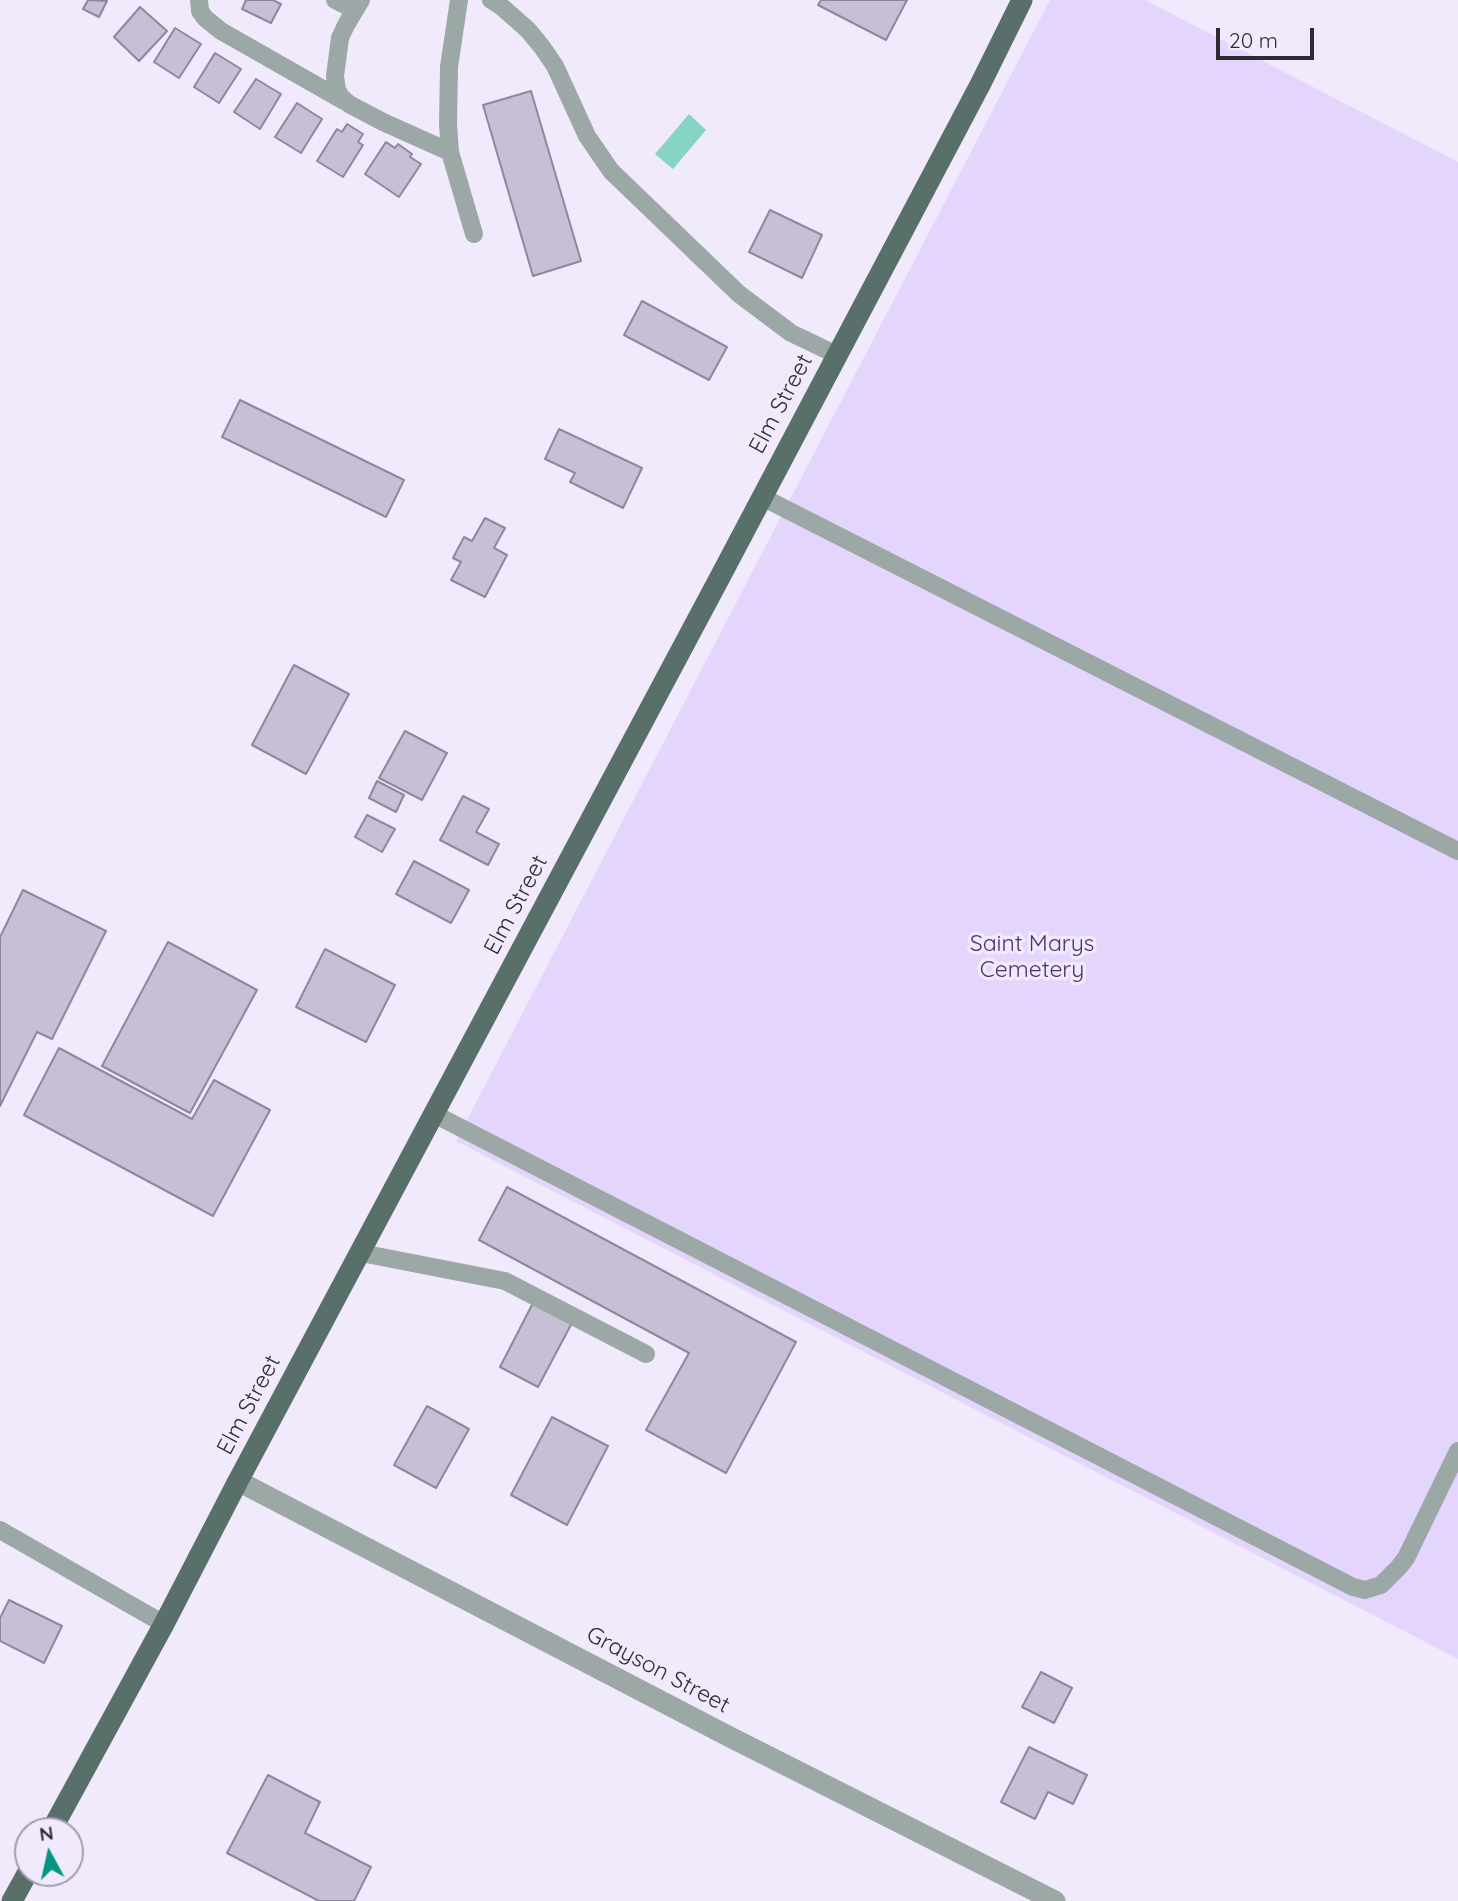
<!DOCTYPE html>
<style>
body{margin:0}
#map{position:relative;width:1458px;height:1901px;overflow:hidden;background:#f0eafc;font-family:Quicksand,sans-serif}
canvas{display:block}
.north{position:absolute;left:14px;top:1817px;width:70px;height:70px;box-sizing:border-box;background:#f0eafc;border:2px solid #a29eac;border-radius:50%;rotate:352deg;font-size:19px;font-weight:700;line-height:28px;text-align:center;color:#2e2b33}
.north::after{content:'';display:block;margin:auto;width:24px;height:32px;background:#049583;clip-path:polygon(50% 0,100% 100%,50% 72%,0 100%)}
.scale{position:absolute;left:1216px;top:28px;width:98px;height:32px;box-sizing:border-box;border:4px solid #2e2b33;border-top:0;padding-left:9px;font-size:21px;line-height:24px;white-space:nowrap;color:#2e2b33;-webkit-text-stroke:5px #f0eafc;paint-order:stroke}
</style>
<div id="map">
<canvas width="1458" height="1901"></canvas>
<div class="north">N</div>
<div class="scale">20 m</div>
</div>
<script>
const context = document.querySelector('canvas').getContext('2d');
context.lineJoin = 'round';
function fill(path, color) { context.fillStyle = color; context.fill(path, 'evenodd'); }
const shape = rows => new Path2D(rows.map(r => 'M' + r).join(''));
function stroke(path, color, width, dash) { context.strokeStyle = color; context.lineWidth = width; context.lineCap = dash ? 'butt' : 'round'; context.setLineDash(dash || []); context.stroke(path); }
function label(font, color, halo, rows, align = 'center') {
  context.font = font + ' Quicksand,sans-serif'; context.lineWidth = 7; context.setLineDash([]); context.textBaseline = 'middle'; context.strokeStyle = halo; context.fillStyle = color; for (const [text, x, y, turn = 0] of rows) {
    context.save(); context.translate(x, y); context.rotate((+turn || 0) * Math.PI / 180); context.textAlign = isNaN(turn) ? turn : align; if (halo) context.strokeText(text, 0, 0); context.fillText(text, 0, 0); context.restore();
  }
}
fill(shape([
 [1050,0,1145,0,1458,162,1458,1659,456,1141]
]), '#e3d5fb');
fill(shape([
 [689,114,706,130,673,169,655,154]
]), '#86d4c4');
const building = shape([
 [88,0,107,1,99,17,83,9,88,0],
 [246,0,273,0,281,4,271,23,242,9,246,0],
 [821,0,907,0,886,40,818,5,821,0],
 [140,7,167,31,139,61,114,37,140,7],
 [175,28,201,44,179,78,154,62,175,28],
 [215,53,241,69,219,103,194,87,215,53],
 [256,79,281,94,260,129,234,112,256,79],
 [531,91,581,261,533,276,483,105,531,91],
 [297,103,322,119,301,153,275,137,297,103],
 [347,124,363,134,358,142,363,145,343,177,317,161,337,129,342,132,347,124],
 [386,142,395,148,398,144,412,154,410,157,421,164,399,197,365,174,386,142],
 [770,210,822,235,802,278,749,252,770,210],
 [642,301,727,347,709,380,624,335,642,301],
 [240,400,404,480,386,517,222,437,240,400],
 [559,429,642,468,623,508,570,482,575,473,545,459,559,429],
 [485,518,505,528,494,548,507,555,485,597,451,580,461,562,453,558,464,537,472,541,485,518],
 [294,665,349,694,306,774,252,745,294,665],
 [405,731,447,753,422,800,379,778,405,731],
 [377,781,404,795,396,812,369,798,377,781],
 [463,796,489,809,476,832,499,844,488,865,440,840,463,796],
 [367,815,395,829,382,852,355,837,367,815],
 [414,861,469,890,451,923,396,894,414,861],
 [23,890,106,931,52,1039,37,1032,0,1106,0,937,23,890],
 [168,942,257,990,190,1113,102,1066,168,942],
 [325,949,395,985,366,1042,296,1007,325,949],
 [59,1048,192,1119,214,1080,270,1110,213,1216,24,1115,59,1048],
 [507,1187,796,1342,726,1473,646,1430,689,1353,479,1240,507,1187],
 [534,1301,573,1321,538,1387,500,1367,534,1301],
 [427,1406,469,1429,436,1488,394,1465,427,1406],
 [552,1417,608,1446,567,1525,511,1495,552,1417],
 [9,1600,62,1626,44,1663,0,1641,0,1618,9,1600],
 [1041,1672,1072,1688,1054,1723,1022,1707,1041,1672],
 [1029,1747,1087,1775,1073,1804,1048,1792,1035,1819,1001,1802,1029,1747],
 [268,1775,320,1802,305,1833,371,1867,354,1901,319,1901,227,1853,268,1775]
]);
fill(building, '#c7bfd5');
stroke(building, '#8f889c', 2);
stroke(shape([
 [199,0,200,11,205,18,221,31,344,101],
 [335,0,355,10],
 [361,0,346,25,340,38,335,76,337,90,341,97,349,104,383,122,450,152,474,234],
 [491,0,502,7,528,30,542,47,555,66,587,136,611,171,739,294,791,333,837,355],
 [450,152,448,124,449,67,459,0],
 [762,497,1458,851],
 [434,1114,1353,1587,1365,1590,1381,1585,1399,1567,1406,1558,1458,1451],
 [361,1253,505,1281,646,1354],
 [0,1530,164,1624]
]), '#9ca8a6', 18);
stroke(shape([
 [238,1481,728,1736,1055,1901]
]), '#9ca8a6', 21);
stroke(shape([
 [51,1831,164,1624,238,1481,719,579,981,83,1022,0],
 [12,1901,28,1872]
]), '#596f6a', 21);
label('23px', '#2e2b33', '#f0eafc', [
 ["Elm Street",781,404,-62],
 ["Elm Street",516,905,-62],
 ["Elm Street",249,1405,-62],
 ["Grayson Street",658,1670,28]
]);
label('23px', '#4e3172', '#f0eafc', [
 ["Saint Marys",1032,944],
 ["Cemetery",1032,970]
]);
</script>
